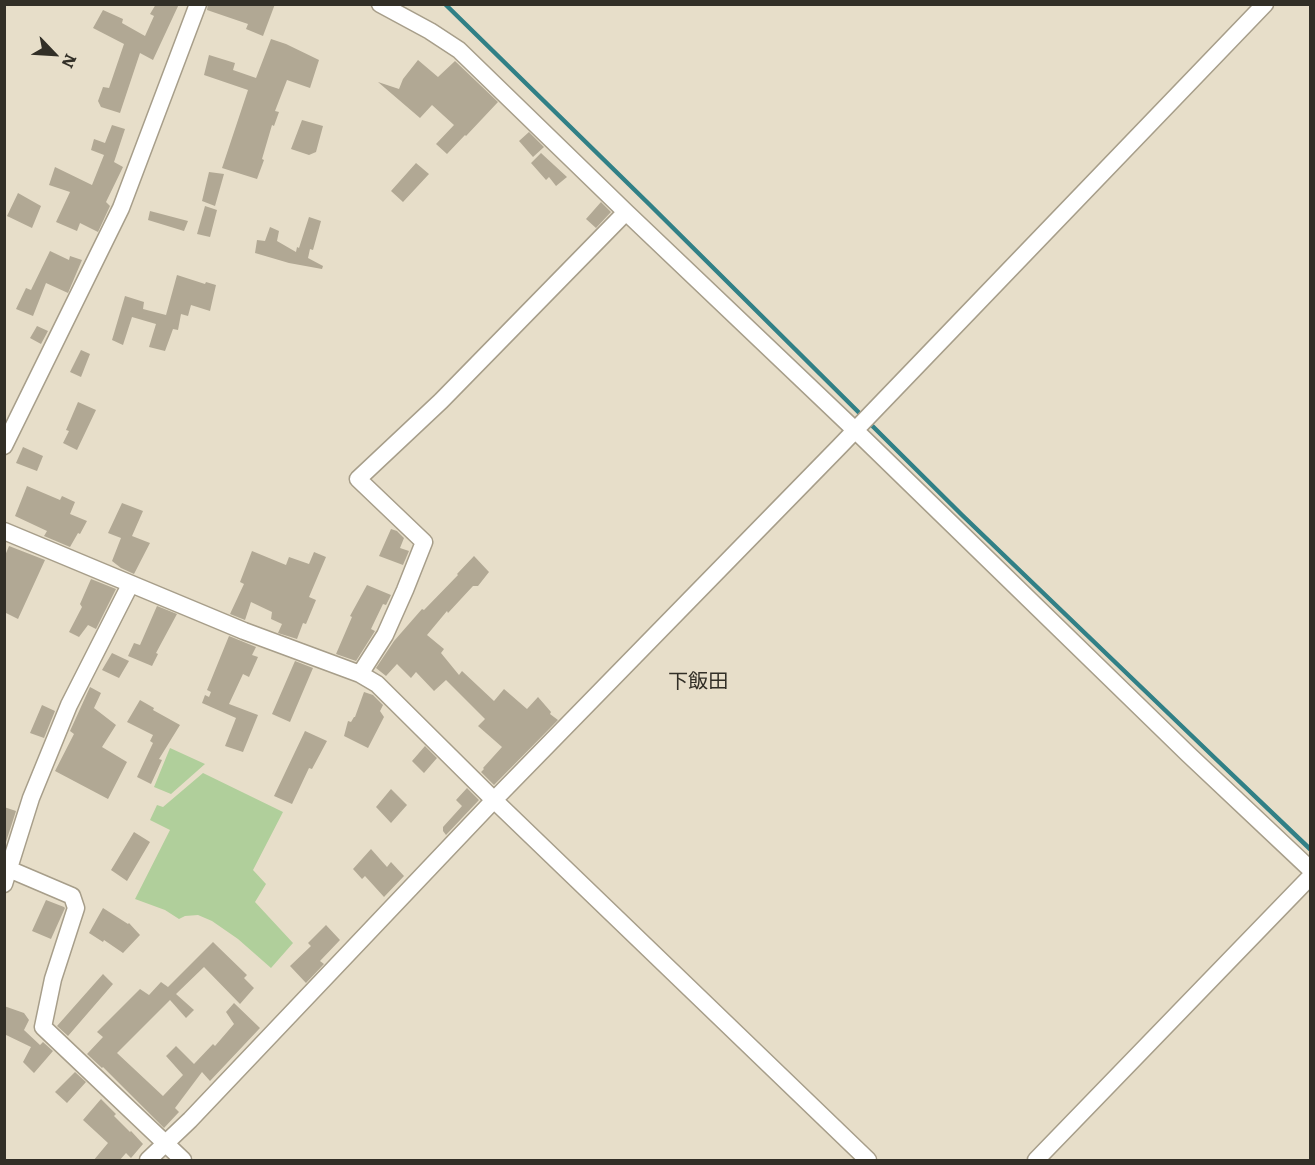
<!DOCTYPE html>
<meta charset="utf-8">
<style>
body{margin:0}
#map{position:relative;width:1315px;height:1165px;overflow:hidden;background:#e7dec9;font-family:Literata,serif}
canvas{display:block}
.frame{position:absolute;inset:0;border:6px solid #322f27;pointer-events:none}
.north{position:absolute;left:24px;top:24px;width:60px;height:60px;-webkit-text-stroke:4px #e7dec9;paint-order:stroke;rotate:115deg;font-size:16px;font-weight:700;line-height:24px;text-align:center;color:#322f27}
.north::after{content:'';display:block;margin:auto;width:21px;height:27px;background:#322f27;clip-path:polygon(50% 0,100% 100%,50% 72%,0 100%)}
</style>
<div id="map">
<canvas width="1315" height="1165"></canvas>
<div class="frame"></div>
<div class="north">N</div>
</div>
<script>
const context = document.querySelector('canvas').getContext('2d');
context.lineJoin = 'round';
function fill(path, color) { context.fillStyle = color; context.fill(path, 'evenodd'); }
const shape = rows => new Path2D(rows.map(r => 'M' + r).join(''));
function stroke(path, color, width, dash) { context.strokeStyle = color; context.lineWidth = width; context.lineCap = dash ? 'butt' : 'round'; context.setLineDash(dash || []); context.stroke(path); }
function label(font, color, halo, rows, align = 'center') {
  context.font = font + ' Literata,"Noto Sans JP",serif'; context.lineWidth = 4.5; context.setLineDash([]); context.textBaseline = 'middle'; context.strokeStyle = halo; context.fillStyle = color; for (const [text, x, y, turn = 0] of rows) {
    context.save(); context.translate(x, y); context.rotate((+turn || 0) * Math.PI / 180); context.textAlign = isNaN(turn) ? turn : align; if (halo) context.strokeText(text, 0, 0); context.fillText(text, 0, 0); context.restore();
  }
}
fill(shape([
 [170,748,205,764,171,794,154,787],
 [203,773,283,812,253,870,266,884,255,902,293,943,271,968,238,939,212,921,198,915,185,916,179,919,165,910,135,899,170,830,150,820,157,805,163,807]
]), '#b0cf9b');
stroke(shape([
 [445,4,650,205,962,515,1218,761,1310,849]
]), '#318086', 4.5);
fill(shape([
 [156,4,179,4,153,60,140,53,120,113,101,107,98,101,103,87,109,88,124,44,93,28,103,10,123,19,122,23,145,36,154,16,150,14],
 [208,4,275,4,263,36,246,29,248,24,207,10],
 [271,39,286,44,319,60,310,88,287,80,275,111,279,112,274,126,272,125,262,159,264,160,257,179,222,168,248,90,204,75,209,55,235,63,233,70,256,78],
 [418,60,438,77,455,61,498,102,466,136,465,135,447,154,436,144,454,125,432,105,420,118,378,82,399,89,403,79],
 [302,120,323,126,316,152,309,155,291,149],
 [112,125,125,129,114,162,123,167,106,202,110,206,98,232,80,223,77,231,56,222,70,192,49,185,55,167,92,185,104,155,91,150,94,139,105,143],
 [529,132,544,147,533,157,519,141],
 [541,153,567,177,556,186,549,177,546,180,531,163],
 [416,163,429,174,403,202,391,191],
 [209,172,224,174,215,206,202,201],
 [18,193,41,206,32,228,7,216],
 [601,202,611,212,596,228,586,219],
 [205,206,217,210,210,237,197,234],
 [150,211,188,221,184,231,148,220],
 [309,217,321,221,313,250,310,249,308,258,323,266,322,269,289,263,255,253,257,240,265,241,270,227,279,231,277,241,296,252,297,247,299,248],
 [50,251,69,260,70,256,82,260,68,293,46,283,33,316,16,309,26,288,31,290],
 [177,275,205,284,206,282,216,285,210,311,191,305,188,316,181,314,178,330,173,329,165,351,149,347,156,324,132,317,123,345,112,340,125,296,144,302,143,309,166,315],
 [37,326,48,331,41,344,30,338],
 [81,350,90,354,81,377,70,372],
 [78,402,96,410,77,450,63,443,69,431,66,430],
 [23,447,43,456,37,471,16,463],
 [27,486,60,500,62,496,75,502,70,514,87,521,80,534,78,533,70,547,44,536,47,531,15,516],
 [122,503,143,511,132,536,150,543,134,574,121,568,112,561,121,538,108,533],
 [391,529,397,531,404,538,400,548,409,551,403,565,379,556],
 [9,546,45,560,18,619,4,612,4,558],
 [252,551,286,565,289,557,309,564,314,552,326,557,309,597,316,600,306,624,303,623,297,639,278,633,282,624,271,619,272,612,251,602,245,620,230,614,244,584,240,582],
 [474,556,489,572,478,586,473,586,448,613,447,611,427,635,444,649,441,653,459,675,462,671,494,701,504,689,527,709,538,697,551,712,550,714,558,720,494,785,481,772,484,769,483,768,502,747,478,726,485,719,446,680,434,691,416,672,411,678,397,664,386,676,376,668,394,641,422,609,424,610,458,575,457,574],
 [91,579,116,589,96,629,88,625,79,637,69,632,82,607,80,604],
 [367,585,391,595,386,605,383,604,371,629,375,631,356,661,336,654,352,617,350,616],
 [157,606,177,614,156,653,158,654,152,666,128,656,134,643,140,645],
 [229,636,256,647,252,655,258,657,249,677,243,674,229,704,258,715,243,752,225,746,236,718,202,703,205,695,209,697,211,692,207,690],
 [112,653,129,661,119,678,102,670],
 [295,661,313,668,290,722,272,714],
 [90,687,101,693,94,708,116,725,102,747,127,762,108,799,55,771,74,734,70,731],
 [364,692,373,695,383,705,380,711,384,717,368,748,344,736,348,721,351,722,354,717,355,717],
 [140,700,154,708,153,710,180,725,159,759,162,760,151,784,137,777,153,743,150,741,153,735,127,722],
 [42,705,55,711,44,738,30,733],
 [305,731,327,741,312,769,309,768,292,804,274,796],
 [425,746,437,758,424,773,412,761],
 [467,788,479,800,446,835,443,831,443,827,462,806,456,800],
 [391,789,407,805,391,823,376,807],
 [4,807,16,811,6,842,4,842],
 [134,832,150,842,127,881,111,870],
 [371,849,387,867,391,862,404,876,384,897,365,876,362,879,353,869],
 [46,900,64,907,65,908,51,939,32,931],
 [103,908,128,924,129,923,140,935,123,953,104,940,103,942,89,933],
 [326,925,340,940,320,961,324,964,306,983,290,966,311,946,308,943],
 [213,942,247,975,244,978,254,988,240,1004,204,967,176,994,194,1010,186,1018,170,1000,117,1053,163,1096,183,1075,166,1056,176,1046,194,1064,213,1044,215,1046,234,1024,226,1012,234,1003,260,1028,210,1081,202,1072,175,1108,179,1112,164,1128,103,1067,102,1068,87,1054,103,1037,97,1032,140,989,149,995,161,982,168,987],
 [103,974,113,984,68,1036,57,1026],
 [4,1006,24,1013,29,1020,24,1030,40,1045,43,1042,53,1051,34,1073,23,1062,31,1047,4,1034],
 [75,1072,86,1082,67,1103,55,1092],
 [101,1099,116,1114,114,1116,130,1132,131,1131,143,1144,131,1158,126,1153,119,1161,93,1161,108,1143,83,1120]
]), '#b1a894');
const minor = shape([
 [380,4,430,31,459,50,626,212,855,430,1188,754,1310,869],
 [4,446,121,208,198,4],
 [4,531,244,631,360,674,377,684,494,800,868,1160],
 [360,674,385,635,405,590,424,542,358,479,441,401,626,212],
 [4,867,72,896,76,908,53,979,43,1027,183,1160],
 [4,884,31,798,69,705,130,585],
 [148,1160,190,1120,494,800,839,447,1265,4],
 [1036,1160,1310,877]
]);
stroke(minor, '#a79e8a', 19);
stroke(minor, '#fff', 16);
label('20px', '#322f27', '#e7dec9', [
 ["下飯田",698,682]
]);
</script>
